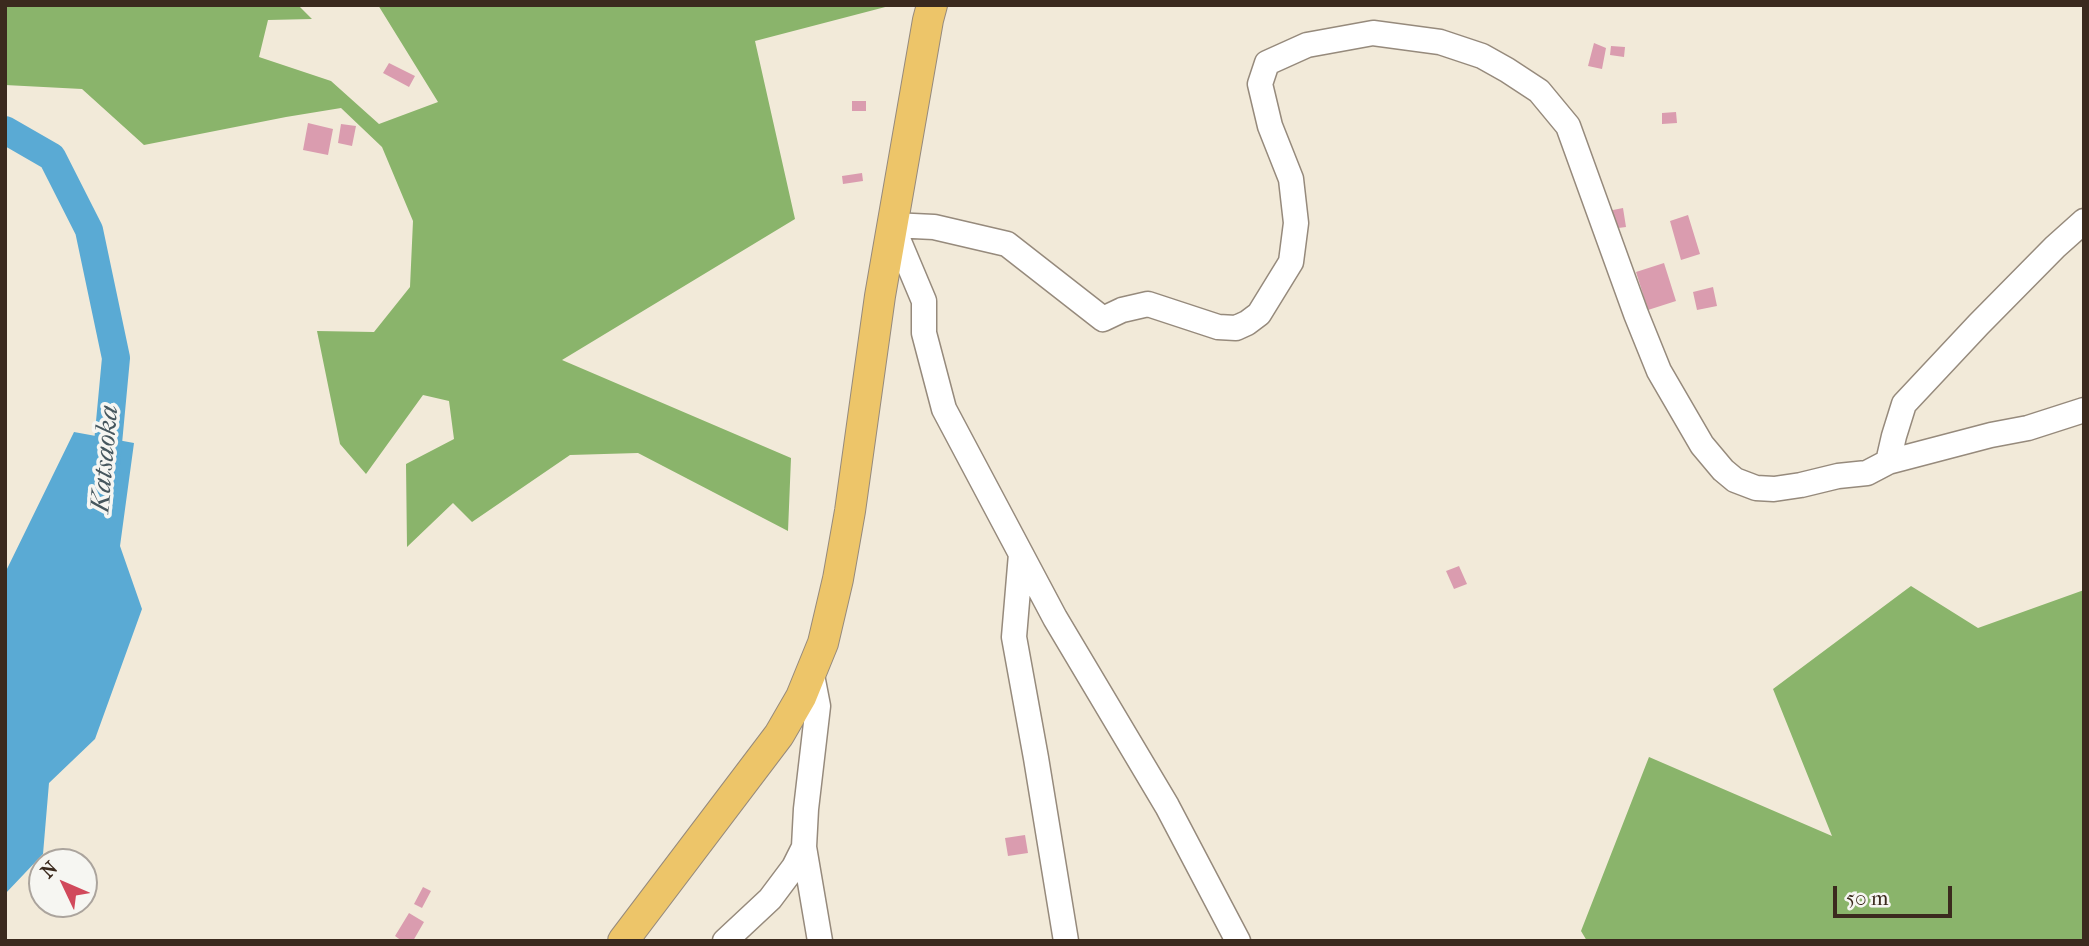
<!DOCTYPE html>
<style>
body{margin:0}
#map{position:relative;width:2089px;height:946px;overflow:hidden;background:#f2ead9;font-family:"IM FELL French Canon",serif}
canvas{display:block}
.frame{position:absolute;inset:0;border:7px solid #3b2a1e;pointer-events:none}
.north{position:absolute;left:28px;top:848px;width:70px;height:70px;box-sizing:border-box;background:#f6f6f2;border:2px solid #aba49d;border-radius:50%;rotate:314deg;font-size:19px;font-weight:700;line-height:28px;text-align:center;color:#3b2a1e}
.north::after{content:'';display:block;margin:auto;width:24px;height:32px;background:#d1495b;clip-path:polygon(50% 0,100% 100%,50% 72%,0 100%)}
.scale{position:absolute;left:1833px;top:886px;width:119px;height:32px;box-sizing:border-box;border:4px solid #3b2a1e;border-top:0;padding-left:9px;font-size:21px;line-height:24px;white-space:nowrap;color:#3b2a1e;-webkit-text-stroke:5px #f6f6f2;paint-order:stroke}
</style>
<div id="map">
<canvas width="2089" height="946"></canvas>
<div class="frame"></div>
<div class="north">N</div>
<div class="scale">50 m</div>
</div>
<script>
const context = document.querySelector('canvas').getContext('2d');
context.lineJoin = 'round';
function fill(path, color) { context.fillStyle = color; context.fill(path, 'evenodd'); }
const shape = rows => new Path2D(rows.map(r => 'M' + r).join(''));
function stroke(path, color, width, dash) { context.strokeStyle = color; context.lineWidth = width; context.lineCap = dash ? 'butt' : 'round'; context.setLineDash(dash || []); context.stroke(path); }
function label(font, color, halo, rows, align = 'center') {
  context.font = font + ' "IM FELL French Canon",serif'; context.lineWidth = 7; context.setLineDash([]); context.textBaseline = 'middle'; context.strokeStyle = halo; context.fillStyle = color; for (const [text, x, y, turn = 0] of rows) {
    context.save(); context.translate(x, y); context.rotate((+turn || 0) * Math.PI / 180); context.textAlign = isNaN(turn) ? turn : align; if (halo) context.strokeText(text, 0, 0); context.fillText(text, 0, 0); context.restore();
  }
}
fill(shape([
 [5,5,298,5,312,19,268,20,259,57,331,81,379,124,438,102,378,5,893,5,755,41,795,219,562,360,791,458,788,531,638,453,570,455,472,522,453,503,407,547,406,464,454,439,449,401,423,395,366,474,340,444,317,331,374,332,410,287,413,221,382,147,341,108,286,117,144,145,82,89,5,85],
 [1911,586,1978,628,2084,590,2084,941,1587,941,1581,931,1649,757,1832,836,1773,689]
]), '#8ab46b');
fill(shape([
 [74,432,134,443,120,546,142,609,95,739,49,783,43,854,5,894,5,573]
]), '#5aaad4');
stroke(shape([
 [5,130,52,157,89,230,116,358,105,475]
]), '#5aaad4', 28);
fill(shape([
 [1594,43,1606,48,1602,69,1588,66],
 [1611,46,1625,47,1624,57,1610,55],
 [389,63,415,76,409,87,383,73],
 [852,101,866,101,866,111,852,111],
 [1676,112,1677,123,1662,124,1662,113],
 [308,123,333,129,328,155,303,150],
 [341,124,356,126,352,146,338,143],
 [862,173,863,181,843,184,842,176],
 [1623,208,1626,227,1611,229,1608,211],
 [1688,215,1700,254,1681,260,1670,221],
 [1664,263,1676,301,1648,310,1636,272],
 [1713,287,1717,306,1697,310,1693,292],
 [1459,566,1467,584,1454,589,1446,571],
 [1025,835,1028,853,1008,856,1005,838],
 [423,887,431,891,422,908,414,904],
 [409,913,424,922,413,941,402,941,395,936]
]), '#da9caf');
const minor = shape([
 [1888,462,1894,436,1904,404,1979,324,2055,247,2084,221],
 [1021,554,1014,637,1036,758,1066,941],
 [804,847,820,941],
 [725,941,770,899,794,867,804,847,806,809,818,706,812,675],
 [1238,941,1167,806,1055,618,944,409,924,333,924,301,892,225,934,227,1007,244,1103,319,1122,310,1148,304,1218,327,1236,328,1247,323,1259,314,1291,262,1296,223,1291,179,1270,126,1260,84,1267,63,1307,45,1373,33,1440,42,1482,56,1507,70,1539,91,1568,126,1636,314,1659,371,1702,445,1723,470,1735,480,1756,488,1774,489,1801,485,1838,476,1867,473,1888,462,1991,435,2028,428,2084,410]
]);
const major = shape([
 [623,941,779,735,801,697,823,643,838,579,850,511,880,296,928,20,932,5]
]);
stroke(minor, '#968a7c', 27);
stroke(major, '#968a7c', 32);
stroke(minor, '#fff', 24);
stroke(major, '#edc569', 30);
label('italic 28px', '#46575e', '#f6f6f2', [
 ["Katsaoka",106,459,-85]
]);
</script>
